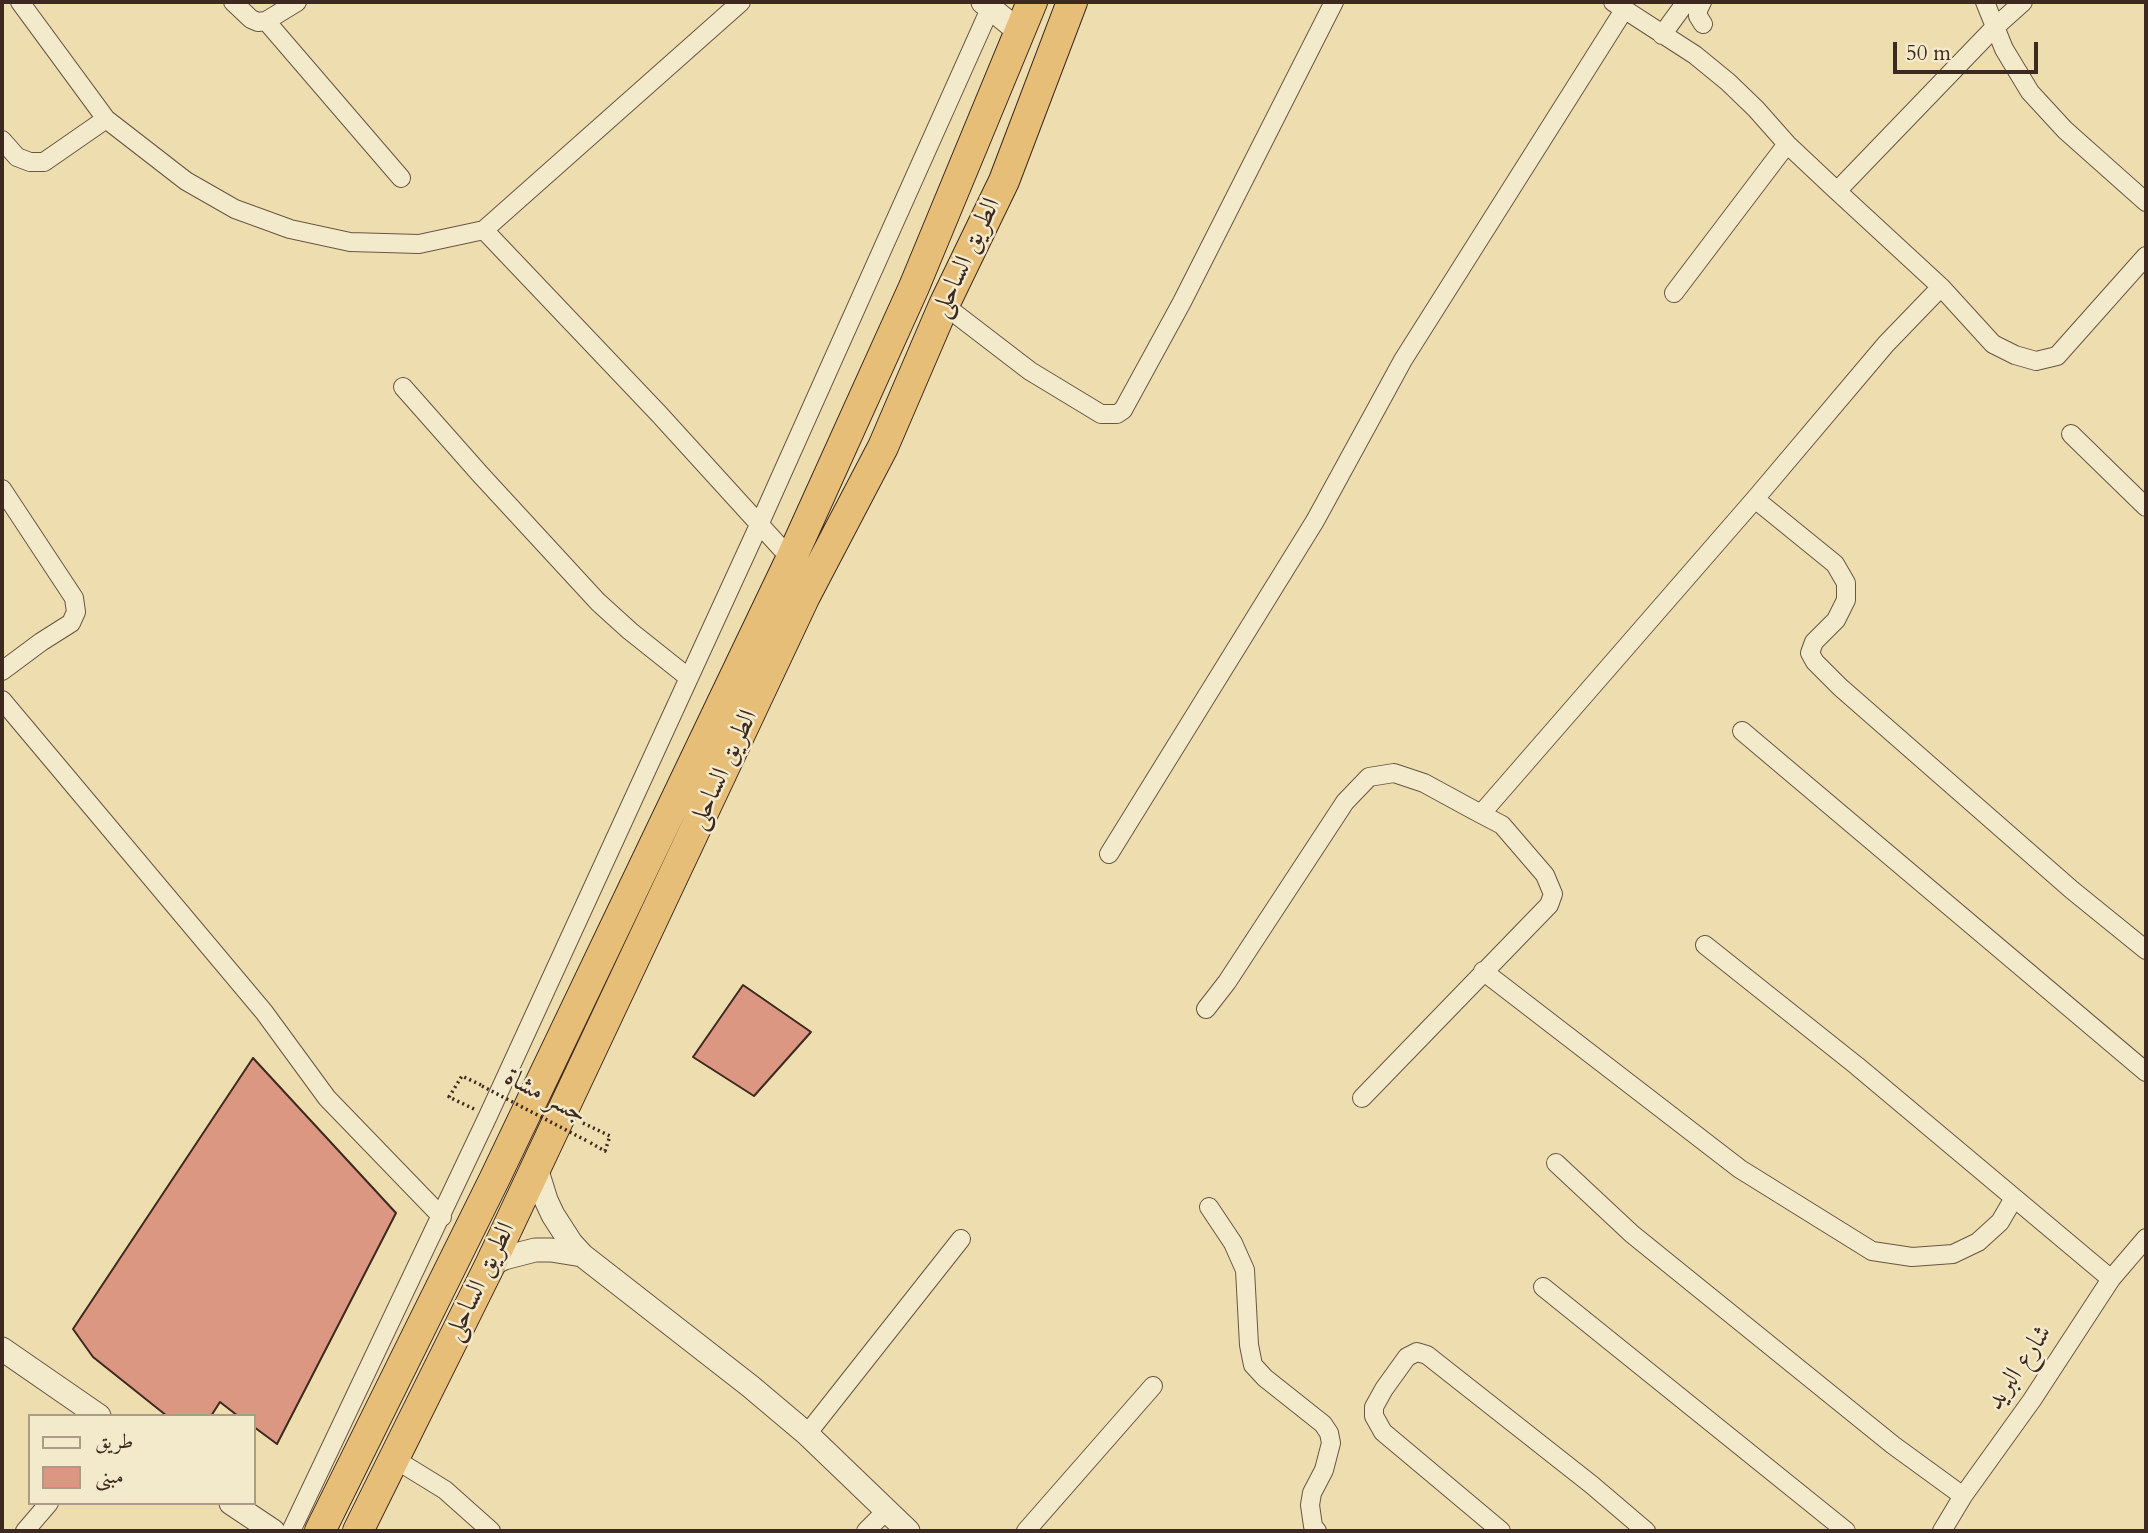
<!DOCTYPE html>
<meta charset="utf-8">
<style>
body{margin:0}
#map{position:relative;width:2148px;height:1533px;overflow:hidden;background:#edddaf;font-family:Cardo,Amiri,serif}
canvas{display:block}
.frame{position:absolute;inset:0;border:4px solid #3d291f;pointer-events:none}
.legend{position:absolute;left:28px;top:1414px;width:228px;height:91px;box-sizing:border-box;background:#f3e9cb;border:2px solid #aa9c86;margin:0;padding:9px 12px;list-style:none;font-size:21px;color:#3d291f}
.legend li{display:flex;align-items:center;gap:14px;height:35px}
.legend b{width:35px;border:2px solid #aa9c86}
.scale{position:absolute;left:1893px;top:42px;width:145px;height:32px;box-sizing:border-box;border:4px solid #3d291f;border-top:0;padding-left:9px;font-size:21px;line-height:24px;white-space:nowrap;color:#3d291f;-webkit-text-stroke:5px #f3e9cb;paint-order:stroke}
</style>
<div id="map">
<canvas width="2148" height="1533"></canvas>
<div class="frame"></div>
<ul class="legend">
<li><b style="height:9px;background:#f3e9cb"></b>طريق</li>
<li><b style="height:19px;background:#db9781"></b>مبنى</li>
</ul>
<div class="scale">50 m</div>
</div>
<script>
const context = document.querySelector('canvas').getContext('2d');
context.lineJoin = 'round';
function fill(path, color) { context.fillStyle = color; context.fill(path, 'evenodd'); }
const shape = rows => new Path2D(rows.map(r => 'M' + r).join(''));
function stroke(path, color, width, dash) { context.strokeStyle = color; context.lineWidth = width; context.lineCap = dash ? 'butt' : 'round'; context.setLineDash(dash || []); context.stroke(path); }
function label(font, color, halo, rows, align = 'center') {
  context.font = font + ' Cardo,Amiri,serif'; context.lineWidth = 5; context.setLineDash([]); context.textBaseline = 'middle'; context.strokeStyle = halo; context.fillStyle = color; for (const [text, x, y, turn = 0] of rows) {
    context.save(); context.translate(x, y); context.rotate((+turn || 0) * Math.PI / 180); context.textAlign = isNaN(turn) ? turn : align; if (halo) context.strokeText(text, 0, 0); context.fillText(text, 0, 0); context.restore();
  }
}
const building = shape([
 [743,985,811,1032,754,1096,693,1057,743,985],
 [253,1058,396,1213,277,1444,254,1427,254,1416,238,1416,220,1402,211,1416,167,1416,93,1357,73,1329,253,1058]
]);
fill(building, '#db9781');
stroke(building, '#3d291f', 2);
const minor = shape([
 [20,2,106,119,186,181,235,209,290,229,350,242,419,244,484,230,741,2],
 [233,2,251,19,258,22,266,21,297,2],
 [1613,2,1695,55,1728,82,1756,109,1787,144,1837,191,1994,28,2023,2],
 [1702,2,1698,10,1698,16,1703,24],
 [1985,2,2004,49,2030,92,2065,130,2146,202],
 [266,21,401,178],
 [1662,35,1686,2],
 [2,140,17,157,30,162,44,162,106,119],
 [484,230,659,414,791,559],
 [1941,287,1993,344,2015,355,2036,361,2057,356,2146,256],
 [1674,293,1787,144],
 [944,305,1030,371,1101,414,1117,414,1123,410,1182,302,1334,2],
 [403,387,480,474,598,602,630,631,689,678],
 [2071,434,2146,507],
 [2,489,74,598,76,612,71,623,41,642,2,671],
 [1755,499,1835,564,1846,583,1846,600,1836,620,1814,642,1810,653,1815,662,1840,687,2072,890,2146,950],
 [2,700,264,1012,327,1098,442,1217],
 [1742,731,2146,1072],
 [1109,854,1315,521,1403,360,1624,10],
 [1705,945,1857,1066,2111,1279],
 [1483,971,1740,1169,1872,1251,1912,1257,1953,1254,1978,1242,2000,1222,2014,1198],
 [1206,1009,1227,982,1345,802,1369,777,1394,773,1424,783,1481,814,1755,499,1886,344,1941,287,1837,191],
 [1362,1098,1549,905,1553,894,1545,875,1502,825,1481,814],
 [1556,1163,1632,1234,1893,1445,1963,1496],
 [1209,1207,1233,1243,1245,1270,1249,1345,1253,1365,1265,1378,1323,1424,1329,1433,1331,1443,1324,1470,1312,1493,1310,1505,1313,1526,1317,1531],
 [1543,1287,1846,1531],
 [807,1434,961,1239],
 [393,1458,445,1490,491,1531],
 [25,1531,49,1503],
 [291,1531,488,1116,759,525,993,2],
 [866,1531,887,1510],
 [1026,1531,1153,1386],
 [1501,1531,1383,1432,1374,1416,1374,1407,1384,1389,1407,1357,1417,1352,1427,1355,1592,1485,1646,1531],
 [1942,1531,1963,1496,2032,1400,2111,1279,2146,1238]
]);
const tertiary = shape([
 [983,2,1020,32],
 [536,1168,546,1200,553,1215,571,1243,582,1255,750,1386,807,1434,908,1531],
 [490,1265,504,1258,535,1250,551,1250,582,1255],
 [2,1349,99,1416],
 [231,1503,273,1531]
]);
const trunk = shape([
 [320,1531,494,1180,791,559,914,287,1032,2],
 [358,1531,490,1265,805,596,883,447,944,305,1004,181,1072,2]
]);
stroke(minor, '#695643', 20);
stroke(tertiary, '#695643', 25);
stroke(trunk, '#3d291f', 32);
stroke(shape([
 [474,1109,449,1097,462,1076,481,1085],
 [583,1123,610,1136,605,1151,589,1142]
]), '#3d291f', 3.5, [2, 3.5]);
stroke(minor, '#f3e9cb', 18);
stroke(tertiary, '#f3e9cb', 23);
stroke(trunk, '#e6be78', 30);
stroke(shape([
 [482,1086,589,1142]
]), '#3d291f', 3.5, [2, 3.5]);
label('26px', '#3d291f', '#f3e9cb', [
 ["الطريق الساحلى",967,258,-65],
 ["الطريق الساحلى",724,770,-65],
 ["جسر مشاة",545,1097,28],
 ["الطريق الساحلى",481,1282,-64],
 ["شارع البريد",2020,1368,-56]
]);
</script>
